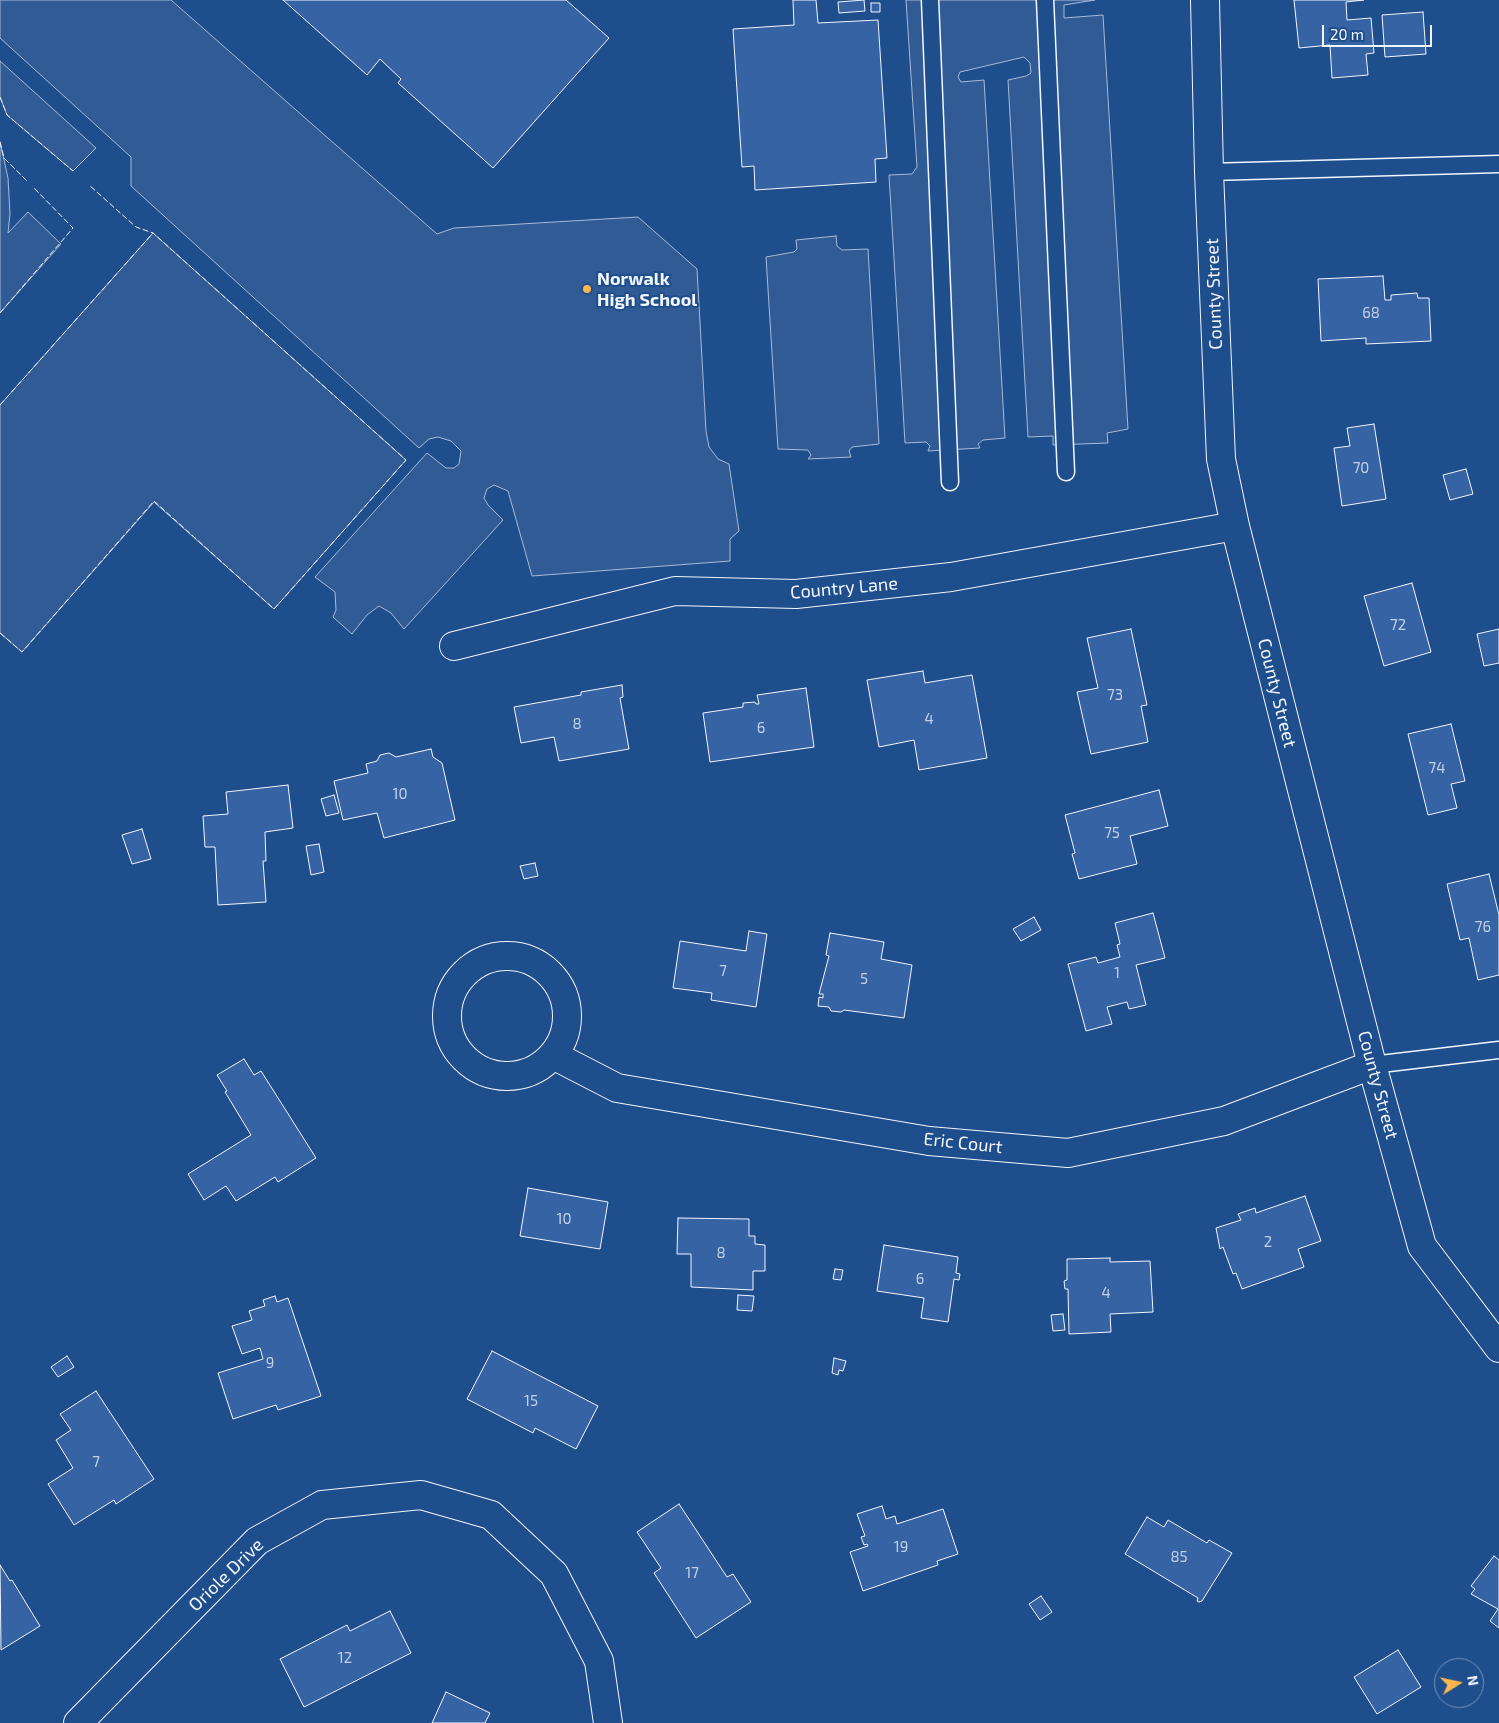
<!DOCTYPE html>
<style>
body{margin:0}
#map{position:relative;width:1499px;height:1723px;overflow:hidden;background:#1f4e8c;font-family:"Exo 2",sans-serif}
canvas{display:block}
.north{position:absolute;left:1434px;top:1658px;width:50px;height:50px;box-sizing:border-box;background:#1f4e8c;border:1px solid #7391ba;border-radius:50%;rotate:80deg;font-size:14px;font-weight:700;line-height:20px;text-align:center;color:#f2f6ff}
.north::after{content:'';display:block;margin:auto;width:18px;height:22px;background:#ffb74d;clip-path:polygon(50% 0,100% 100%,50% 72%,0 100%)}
.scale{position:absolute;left:1322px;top:25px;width:110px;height:22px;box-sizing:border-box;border:2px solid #f2f6ff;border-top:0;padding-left:6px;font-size:15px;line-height:18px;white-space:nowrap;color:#f2f6ff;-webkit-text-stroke:4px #1f4e8c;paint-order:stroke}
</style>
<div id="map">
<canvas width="1499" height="1723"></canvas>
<div class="north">N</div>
<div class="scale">20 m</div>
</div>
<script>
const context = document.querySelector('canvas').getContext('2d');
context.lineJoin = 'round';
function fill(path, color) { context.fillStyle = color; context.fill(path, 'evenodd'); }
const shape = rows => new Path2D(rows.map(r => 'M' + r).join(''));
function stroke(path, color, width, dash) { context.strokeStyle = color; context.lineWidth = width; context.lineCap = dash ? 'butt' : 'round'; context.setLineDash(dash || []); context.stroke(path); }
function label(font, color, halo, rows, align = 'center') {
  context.font = font + ' "Exo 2",sans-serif'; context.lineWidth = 4; context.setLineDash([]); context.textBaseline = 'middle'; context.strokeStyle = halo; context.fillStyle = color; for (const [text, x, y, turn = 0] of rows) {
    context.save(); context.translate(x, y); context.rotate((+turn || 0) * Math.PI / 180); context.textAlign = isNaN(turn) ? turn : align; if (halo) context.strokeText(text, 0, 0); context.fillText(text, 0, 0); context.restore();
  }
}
const built = shape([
 [0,0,171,0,437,234,454,228,638,217,697,269,706,431,709,447,718,459,729,464,739,531,730,539,730,561,532,576,508,491,494,485,487,489,484,498,488,505,503,520,404,629,391,613,379,606,367,615,352,634,333,617,336,610,335,592,315,577,427,453,446,468,454,468,459,464,461,451,451,441,438,437,429,439,419,448,131,186,131,157,0,38,0,0],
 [906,0,1095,0,1064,5,1064,18,1103,15,1128,429,1107,433,1108,443,1053,445,1053,436,1028,437,1008,80,1026,76,1031,73,1030,63,1024,57,960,72,958,77,961,82,984,80,1005,438,983,440,978,444,980,448,928,451,930,446,926,442,905,443,889,175,912,174,917,167,906,0],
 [0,61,96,148,73,171,7,115,0,97,0,61],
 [0,142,8,178,10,214,8,233,28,212,61,244,0,313,0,142],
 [153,233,406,460,274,609,154,502,22,652,0,633,0,405,153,233],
 [836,236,837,246,842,250,868,249,879,444,852,447,849,451,851,457,808,459,811,455,808,450,778,449,766,257,794,252,797,249,796,240,836,236]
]);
fill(built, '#305b95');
stroke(built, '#a8bbd7', 1);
const building = shape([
 [283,0,566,0,609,38,493,168,398,83,401,79,380,59,367,75,283,0],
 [793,0,816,0,818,23,878,20,887,158,875,159,876,182,755,190,754,166,742,167,733,29,794,25,793,0],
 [864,0,865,11,839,13,838,2,864,0],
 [1294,0,1364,0,1346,2,1347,20,1371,18,1374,53,1366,54,1368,75,1332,78,1330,45,1299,48,1294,0],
 [871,3,880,3,880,12,871,12,871,3],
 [1423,12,1426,54,1385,57,1382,15,1423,12],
 [1383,276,1385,300,1391,300,1391,295,1417,293,1418,298,1429,298,1431,341,1366,344,1366,338,1321,341,1318,279,1383,276],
 [1374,424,1386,499,1342,506,1334,448,1350,446,1347,428,1374,424],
 [1466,469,1473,494,1450,500,1443,475,1466,469],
 [1412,583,1431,652,1384,666,1364,596,1412,583],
 [1131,629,1147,705,1141,706,1148,742,1091,754,1077,692,1098,688,1087,638,1131,629],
 [1499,629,1499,663,1484,666,1477,634,1499,629],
 [923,671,925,683,972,675,987,758,919,770,914,740,879,747,867,680,923,671],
 [622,685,623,697,620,698,629,749,559,761,554,737,521,743,514,707,581,695,581,692,622,685],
 [806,688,814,747,710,762,703,713,743,707,743,703,755,702,756,704,759,704,757,695,806,688],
 [1451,724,1465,781,1451,784,1457,808,1428,815,1408,734,1451,724],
 [431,749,433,757,442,763,455,820,384,838,377,813,343,820,334,781,368,773,366,764,377,761,380,755,389,753,396,757,431,749],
 [288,785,293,828,265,832,266,861,263,861,266,902,218,905,215,847,205,847,203,816,228,814,226,792,288,785],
 [1159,790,1168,826,1130,836,1137,864,1079,879,1072,854,1075,853,1065,815,1159,790],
 [334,795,339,813,326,816,321,799,334,795],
 [142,829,151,859,132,864,122,835,142,829],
 [319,844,324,872,311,875,306,846,319,844],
 [535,863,538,876,524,879,520,866,535,863],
 [1489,874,1499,915,1499,975,1478,980,1469,938,1460,940,1447,884,1489,874],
 [1153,913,1165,958,1136,965,1146,1005,1129,1009,1127,1002,1107,1007,1112,1024,1086,1031,1068,964,1096,957,1098,963,1120,957,1117,945,1120,944,1115,923,1153,913],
 [1034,917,1041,930,1021,941,1013,929,1034,917],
 [749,931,767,934,756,1007,711,1000,712,993,673,988,680,941,746,951,749,931],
 [830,933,884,942,881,959,912,965,904,1018,844,1010,841,1012,831,1011,829,1007,818,1006,819,997,823,998,823,994,819,994,829,956,826,955,830,933],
 [244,1059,254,1075,261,1071,316,1158,278,1182,275,1177,236,1201,226,1186,204,1200,188,1174,251,1135,225,1092,227,1091,217,1075,244,1059],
 [528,1188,608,1202,600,1249,520,1236,528,1188],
 [1305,1196,1321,1241,1298,1249,1304,1267,1242,1289,1236,1273,1233,1274,1223,1247,1220,1249,1216,1228,1241,1220,1238,1214,1255,1208,1256,1213,1305,1196],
 [678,1218,749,1219,749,1236,755,1236,755,1244,765,1245,765,1271,753,1271,753,1290,691,1287,691,1254,677,1254,678,1218],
 [884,1245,958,1257,956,1273,960,1274,959,1280,954,1279,948,1322,921,1318,924,1298,877,1291,884,1245],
 [1110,1258,1110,1262,1150,1261,1153,1312,1110,1314,1111,1332,1069,1334,1068,1289,1065,1289,1064,1281,1067,1280,1067,1259,1110,1258],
 [835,1269,843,1270,841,1280,833,1279,835,1269],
 [738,1295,754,1296,752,1311,737,1310,738,1295],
 [275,1296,277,1302,288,1298,321,1396,278,1410,276,1405,233,1419,218,1373,263,1359,260,1348,242,1354,232,1326,252,1320,249,1311,265,1306,263,1300,275,1296],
 [1063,1314,1065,1330,1053,1331,1051,1315,1063,1314],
 [492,1351,598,1406,576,1449,535,1428,533,1433,467,1399,492,1351],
 [67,1356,74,1367,58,1377,51,1367,67,1356],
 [834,1358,846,1361,843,1371,839,1370,838,1375,832,1373,834,1358],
 [96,1391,154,1479,116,1504,114,1500,74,1525,48,1484,73,1468,56,1440,71,1430,60,1414,96,1391],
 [679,1504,727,1577,733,1574,751,1602,696,1638,654,1573,661,1568,637,1532,679,1504],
 [882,1506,886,1519,895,1516,897,1524,943,1509,958,1554,937,1561,938,1565,863,1591,850,1552,868,1546,867,1544,864,1545,861,1537,865,1536,857,1514,882,1506],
 [1147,1517,1164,1527,1168,1520,1207,1543,1209,1540,1232,1553,1202,1601,1199,1602,1197,1601,1198,1598,1125,1554,1147,1517],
 [1494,1556,1499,1560,1499,1628,1490,1621,1498,1609,1471,1594,1475,1589,1471,1586,1494,1556],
 [0,1565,10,1581,12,1580,40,1626,1,1650,0,1565],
 [1041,1596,1052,1612,1040,1620,1029,1604,1041,1596],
 [390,1611,411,1653,304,1707,280,1659,347,1625,350,1631,390,1611],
 [1398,1650,1421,1687,1377,1714,1354,1677,1398,1650],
 [446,1692,490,1713,485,1723,432,1723,446,1692]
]);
fill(building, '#3563a3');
stroke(building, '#f2f6ff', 1);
const service = shape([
 [930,0,950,482],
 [1045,0,1066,472],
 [1209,172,1499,164],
 [1372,1065,1499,1050]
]);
const minor = shape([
 [1205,0,1209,172,1221,459,1235,526,1372,1065,1422,1246,1499,1348],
 [454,646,675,591,796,594,951,577,1235,526],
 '447 1016a60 60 0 1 1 120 0a60 60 0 1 1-120 0Z',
 [553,1055,617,1088,929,1141,1068,1153,1224,1121,1372,1065],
 [78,1723,257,1541,322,1505,421,1495,491,1515,554,1574,599,1661,608,1723]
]);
stroke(service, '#f2f6ff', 19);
stroke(minor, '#f2f6ff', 30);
stroke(service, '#1f4e8c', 16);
stroke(minor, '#1f4e8c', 28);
stroke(shape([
 [0,97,7,115,73,171],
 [0,142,4,158,28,182],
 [0,313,73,228,33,187],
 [0,405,153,233],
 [0,633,22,652,154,501,274,609,406,460,153,233,136,227,89,185]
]), '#f2f6ff', 1, [6, 2.5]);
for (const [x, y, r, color] of [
 [587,289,5,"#ffb74d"]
]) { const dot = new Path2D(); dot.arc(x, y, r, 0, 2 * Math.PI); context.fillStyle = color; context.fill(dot); stroke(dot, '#1f4e8c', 2); }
label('15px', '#c3d1e8', null, [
 ["68",1371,313],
 ["70",1361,468],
 ["72",1398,625],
 ["73",1115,695],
 ["4",929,719],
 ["8",577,724],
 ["6",761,728],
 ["74",1437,768],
 ["10",400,794],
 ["75",1112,833],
 ["76",1483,927],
 ["7",723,971],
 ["1",1117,973],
 ["5",864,979],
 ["10",564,1219],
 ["2",1268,1242],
 ["8",721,1253],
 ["6",920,1279],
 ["4",1106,1293],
 ["9",270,1363],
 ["15",531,1401],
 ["7",96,1462],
 ["19",901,1547],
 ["85",1179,1557],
 ["17",692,1573],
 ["12",345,1658]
]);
label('bold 18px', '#f2f6ff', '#1f4e8c', [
 ["Norwalk",597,279],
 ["High School",597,300]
], 'left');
label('18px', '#f2f6ff', '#1f4e8c', [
 ["County Street",1214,294,-92],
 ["Country Lane",844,588,-5],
 ["County Street",1277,693,76],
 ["County Street",1378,1085,75],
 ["Eric Court",963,1143,6],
 ["Oriole Drive",226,1575,-44]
]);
</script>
